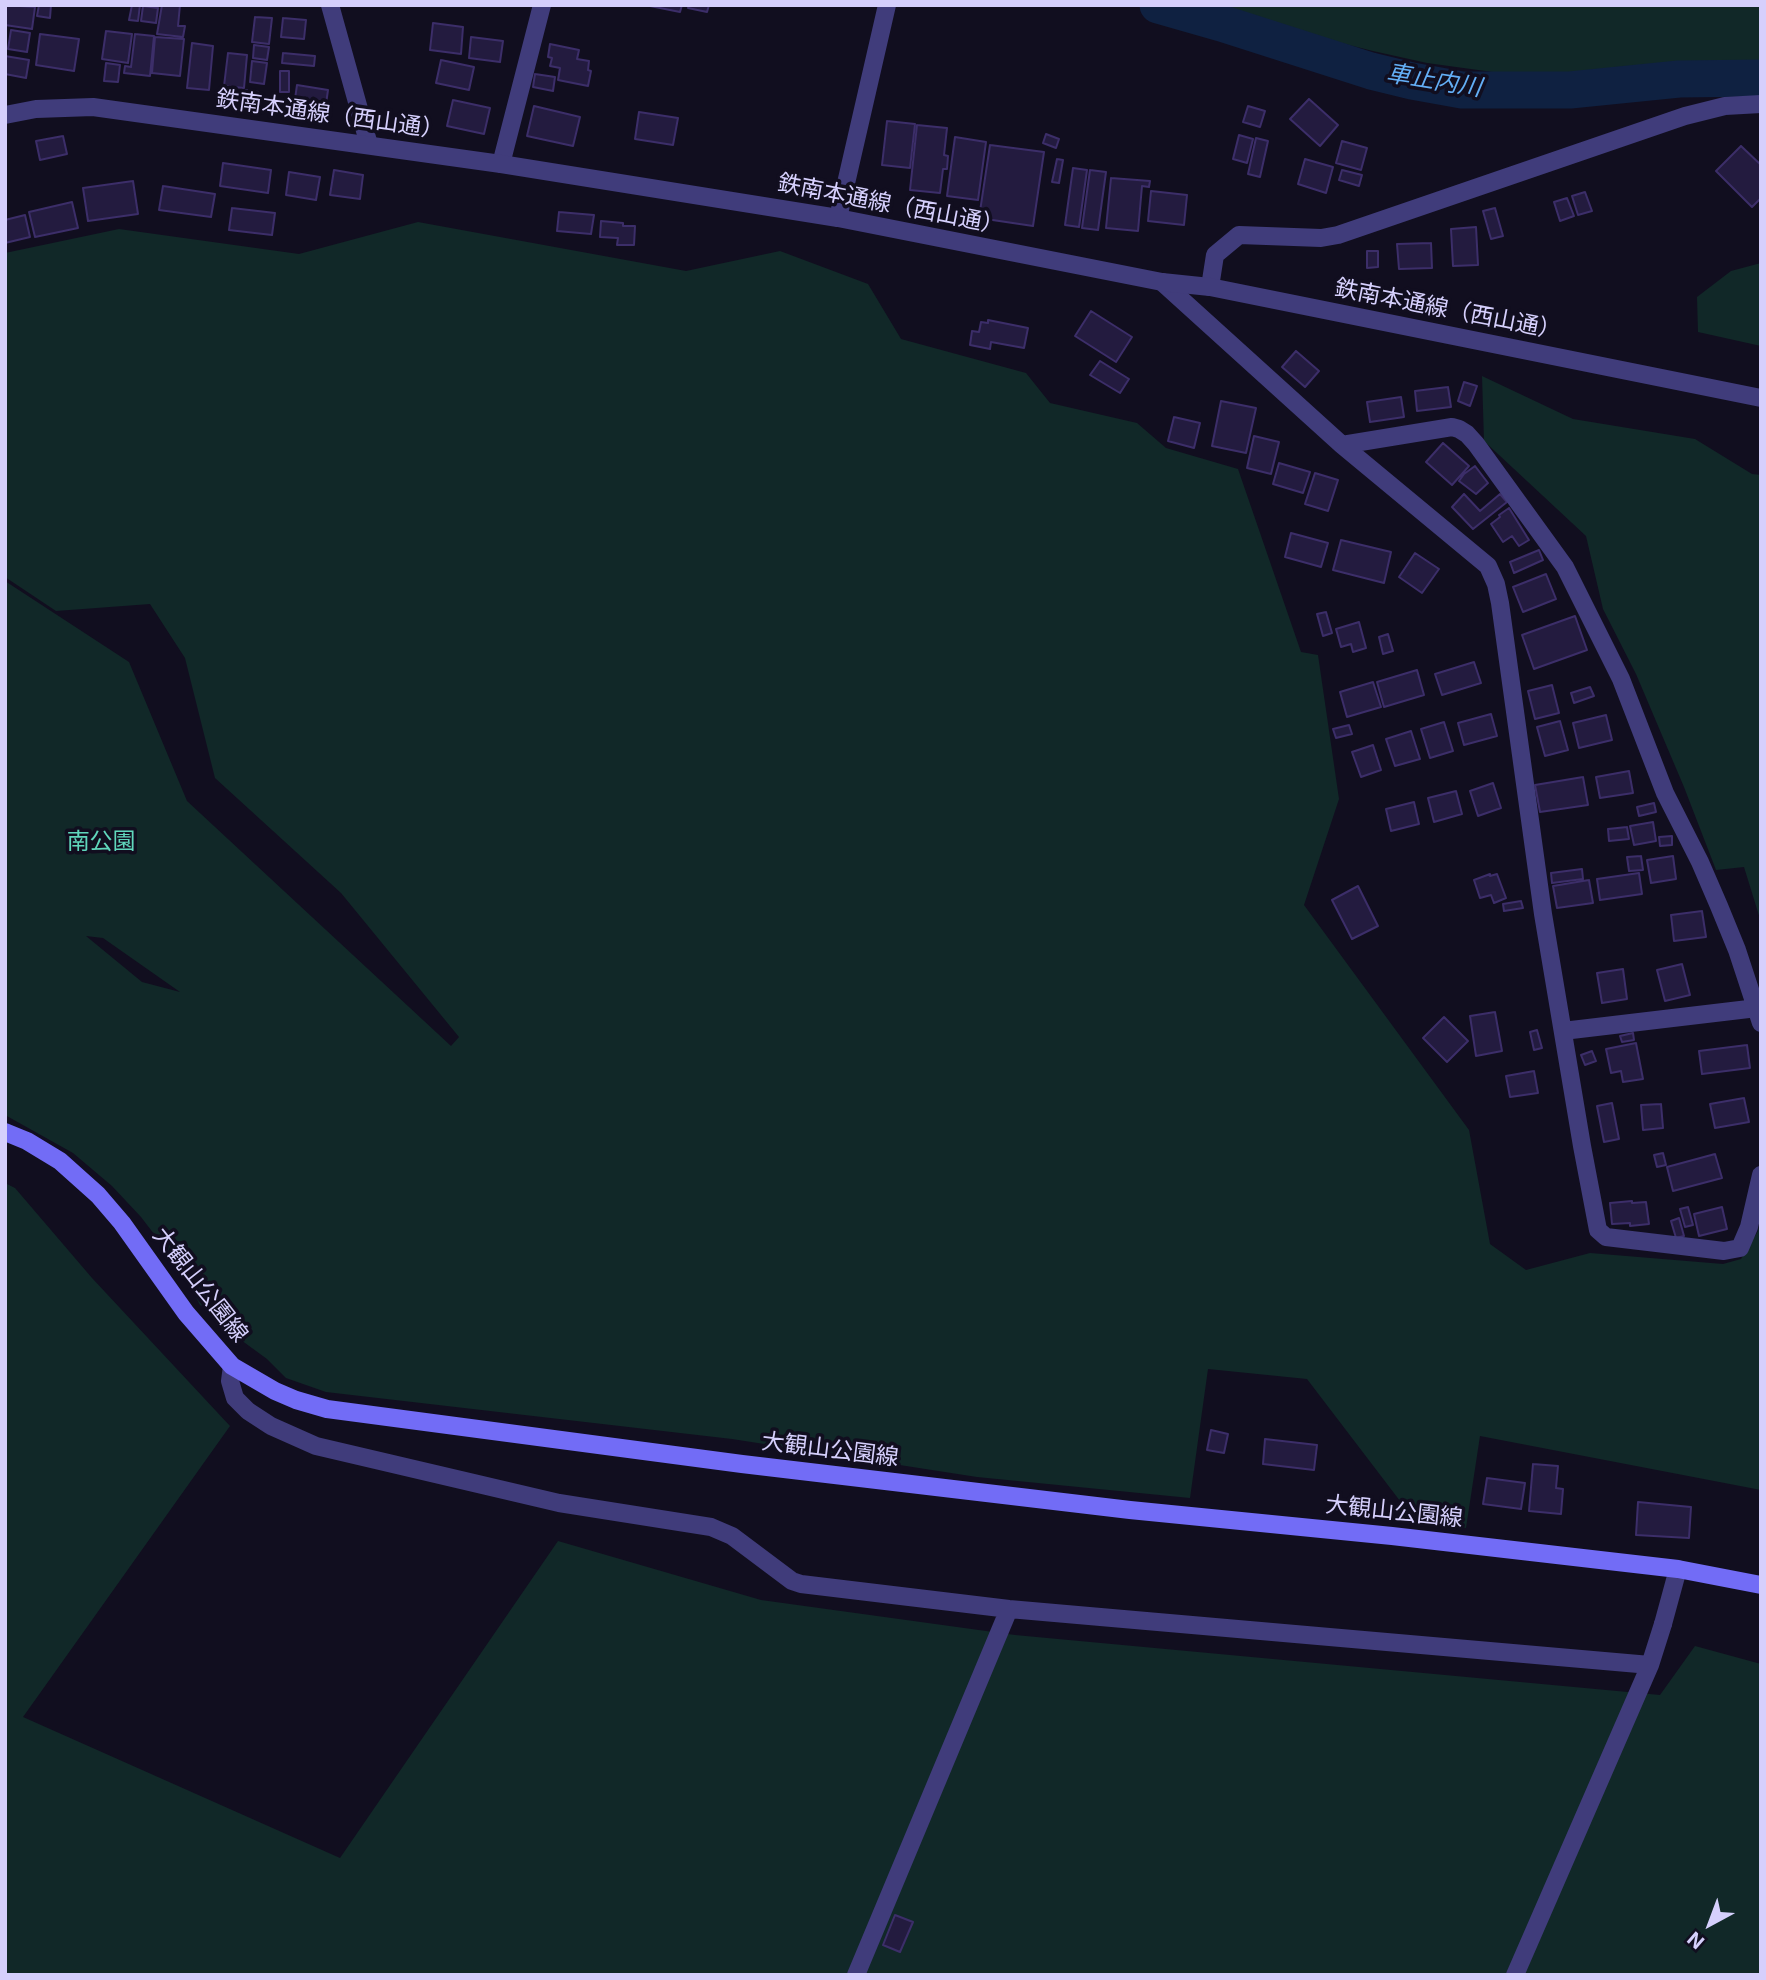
<!DOCTYPE html>
<meta charset="utf-8">
<style>
body{margin:0}
#map{position:relative;width:1766px;height:1980px;overflow:hidden;background:#110e1f;font-family:Inter,sans-serif}
canvas{display:block}
.frame{position:absolute;inset:0;border:7px solid #d5cffc;pointer-events:none}
.north{position:absolute;left:1675px;top:1889px;width:70px;height:70px;-webkit-text-stroke:5px #110e1f;paint-order:stroke;rotate:221deg;font-size:19px;font-weight:700;line-height:28px;text-align:center;color:#d5cffc}
.north::after{content:'';display:block;margin:auto;width:24px;height:32px;background:#d5cffc;clip-path:polygon(50% 0,100% 100%,50% 72%,0 100%)}
</style>
<div id="map">
<canvas width="1766" height="1980"></canvas>
<div class="frame"></div>
<div class="north">N</div>
</div>
<script>
const context = document.querySelector('canvas').getContext('2d');
context.lineJoin = 'round';
function fill(path, color) { context.fillStyle = color; context.fill(path, 'evenodd'); }
const shape = rows => new Path2D(rows.map(r => 'M' + r).join(''));
function stroke(path, color, width, dash) { context.strokeStyle = color; context.lineWidth = width; context.lineCap = dash ? 'butt' : 'round'; context.setLineDash(dash || []); context.stroke(path); }
function label(font, color, halo, rows, align = 'center') {
  context.font = font + ' Inter,"Noto Sans JP",sans-serif'; context.lineWidth = 7; context.setLineDash([]); context.textBaseline = 'middle'; context.strokeStyle = halo; context.fillStyle = color; for (const [text, x, y, turn = 0] of rows) {
    context.save(); context.translate(x, y); context.rotate((+turn || 0) * Math.PI / 180); context.textAlign = isNaN(turn) ? turn : align; if (halo) context.strokeText(text, 0, 0); context.fillText(text, 0, 0); context.restore();
  }
}
fill(shape([
 [1217,5,1761,5,1761,68,1738,69,1679,65,1620,72,1529,77,1427,63,1373,51,1224,14],
 [418,222,686,271,780,251,868,284,901,339,1026,373,1050,403,1137,423,1166,448,1238,469,1301,652,1318,655,1339,799,1304,905,1469,1130,1490,1244,1526,1270,1590,1253,1723,1264,1741,1259,1758,1231,1761,1218,1761,1490,1480,1436,1466,1528,1413,1518,1307,1379,1208,1369,1190,1498,977,1477,732,1439,326,1392,286,1378,267,1359,230,1332,200,1305,180,1268,141,1217,112,1186,73,1153,5,1115,5,581,129,662,187,801,451,1046,459,1037,341,893,215,778,185,658,150,604,56,611,5,577,5,253,119,229,299,254],
 [86,936,103,938,180,992,142,982],
 [1761,263,1761,346,1698,332,1697,297,1731,271],
 [1482,376,1573,419,1695,439,1752,474,1761,475,1761,922,1744,867,1716,870,1684,787,1636,674,1603,609,1586,536,1484,441],
 [5,1183,15,1188,92,1278,230,1426,23,1717,340,1858,558,1541,761,1600,1015,1635,1660,1695,1695,1646,1761,1664,1761,1975,5,1975]
]), '#112828');
stroke(shape([
 [1158,5,1221,23,1371,71,1412,81,1462,90,1570,90,1679,79,1761,78]
]), '#0f2141', 37);
const building = shape([
 [5,5,35,7,32,29,5,25,5,5],
 [39,5,51,5,50,18,37,16,39,5],
 [132,5,140,5,138,21,129,20,132,5],
 [162,5,180,5,178,26,185,26,183,37,157,34,162,5],
 [645,5,682,5,680,12,645,5],
 [689,5,709,5,707,12,688,8,689,5],
 [143,6,158,8,156,23,141,21,143,6],
 [255,17,272,18,269,44,252,42,255,17],
 [283,18,306,20,304,39,281,37,283,18],
 [433,23,463,27,461,54,430,50,433,23],
 [11,30,30,33,27,52,8,49,11,30],
 [106,31,132,34,128,63,102,59,106,31],
 [40,34,79,39,74,71,36,65,40,34],
 [135,34,154,36,150,76,124,73,125,66,131,67,135,34],
 [155,37,184,39,180,76,152,73,155,37],
 [471,37,503,41,500,62,469,58,471,37],
 [192,43,213,46,209,90,187,88,192,43],
 [550,44,579,50,577,59,589,61,588,70,591,71,588,86,558,80,560,68,550,66,552,58,548,57,550,44],
 [254,45,269,47,267,60,253,58,254,45],
 [228,53,247,55,244,88,224,86,228,53],
 [283,53,315,56,314,66,282,63,283,53],
 [5,56,29,60,26,78,5,74,5,56],
 [441,60,474,67,469,90,436,83,441,60],
 [252,61,267,63,264,84,250,82,252,61],
 [106,63,120,65,118,82,104,81,106,63],
 [280,71,289,71,289,92,280,92,280,71],
 [535,74,555,77,553,91,533,87,535,74],
 [297,85,328,90,325,111,294,106,297,85],
 [246,90,258,92,257,101,245,98,246,90],
 [1309,99,1338,125,1320,146,1290,119,1309,99],
 [453,100,490,108,484,134,447,126,453,100],
 [534,106,580,117,573,146,527,136,534,106],
 [1248,106,1265,111,1260,127,1243,122,1248,106],
 [639,112,678,118,673,145,635,139,639,112],
 [887,121,915,124,910,168,882,165,887,121],
 [917,125,947,128,944,155,948,156,947,169,943,169,940,193,910,190,917,125],
 [1046,134,1059,139,1056,148,1043,143,1046,134],
 [1239,135,1253,139,1247,163,1233,159,1239,135],
 [63,136,67,154,40,160,36,141,63,136],
 [955,137,986,142,978,200,947,196,955,137],
 [1256,138,1268,141,1260,177,1248,174,1256,138],
 [1342,141,1367,148,1361,170,1336,163,1342,141],
 [990,145,1044,152,1033,226,979,218,990,145],
 [1741,146,1761,165,1761,198,1752,207,1716,171,1741,146],
 [1057,159,1063,160,1059,183,1052,182,1057,159],
 [1305,159,1333,167,1326,193,1298,184,1305,159],
 [223,163,271,170,268,193,220,186,223,163],
 [1073,168,1087,170,1079,227,1065,225,1073,168],
 [334,170,363,175,360,199,330,195,334,170],
 [1090,170,1106,172,1098,230,1082,228,1090,170],
 [1342,170,1362,175,1359,186,1339,180,1342,170],
 [289,172,320,177,316,200,286,195,289,172],
 [1111,178,1150,181,1149,187,1142,186,1138,231,1106,228,1111,178],
 [133,181,138,214,88,221,83,188,133,181],
 [163,186,215,194,211,217,159,210,163,186],
 [1151,191,1187,195,1184,225,1148,221,1151,191],
 [1585,192,1592,211,1578,215,1572,196,1585,192],
 [1567,198,1574,216,1560,221,1554,202,1567,198],
 [72,202,78,228,35,237,29,212,72,202],
 [232,208,275,213,272,235,229,230,232,208],
 [1495,208,1503,236,1491,239,1483,211,1495,208],
 [559,212,594,215,591,234,557,231,559,212],
 [25,215,30,237,5,243,5,220,25,215],
 [601,221,623,223,623,226,635,226,634,245,617,245,618,238,600,237,601,221],
 [1476,227,1478,265,1453,266,1451,229,1476,227],
 [1431,243,1432,268,1399,269,1397,244,1431,243],
 [1367,251,1378,251,1378,267,1367,268,1367,251],
 [1091,311,1132,337,1116,362,1075,336,1091,311],
 [988,320,1028,328,1024,348,991,342,990,349,970,345,972,331,979,332,981,322,988,323,988,320],
 [1296,351,1319,371,1305,387,1282,367,1296,351],
 [1100,361,1129,379,1120,393,1090,375,1100,361],
 [1464,382,1477,386,1470,406,1458,401,1464,382],
 [1448,387,1451,407,1417,411,1415,391,1448,387],
 [1401,397,1404,417,1370,422,1367,402,1401,397],
 [1221,401,1256,408,1246,453,1212,446,1221,401],
 [1174,417,1200,423,1194,448,1168,441,1174,417],
 [1254,436,1279,442,1271,474,1247,468,1254,436],
 [1443,443,1469,466,1452,485,1426,462,1443,443],
 [1279,463,1310,472,1303,493,1273,484,1279,463],
 [1475,466,1488,483,1476,494,1459,481,1464,474,1475,466],
 [1315,473,1338,480,1328,511,1305,504,1315,473],
 [1464,494,1480,511,1500,494,1507,502,1473,529,1452,507,1464,494],
 [1509,508,1529,540,1519,546,1512,536,1503,542,1491,524,1500,517,1499,515,1509,508],
 [1291,533,1328,543,1321,567,1285,557,1291,533],
 [1341,540,1391,552,1384,583,1333,570,1341,540],
 [1539,550,1543,560,1514,573,1510,562,1539,550],
 [1415,553,1439,569,1422,593,1399,577,1415,553],
 [1546,574,1556,599,1523,612,1513,587,1546,574],
 [1326,612,1332,633,1323,636,1317,614,1326,612],
 [1575,616,1587,650,1534,669,1522,635,1575,616],
 [1359,622,1366,648,1353,652,1351,644,1341,647,1336,629,1359,622],
 [1388,634,1393,651,1383,654,1379,637,1388,634],
 [1474,662,1481,683,1442,695,1435,674,1474,662],
 [1417,670,1424,695,1384,707,1377,682,1417,670],
 [1373,682,1381,707,1347,717,1340,692,1373,682],
 [1552,685,1559,713,1535,719,1528,691,1552,685],
 [1590,687,1594,696,1574,703,1571,693,1590,687],
 [1491,714,1497,736,1464,745,1458,723,1491,714],
 [1606,715,1612,740,1579,748,1573,723,1606,715],
 [1560,721,1568,750,1545,756,1537,727,1560,721],
 [1444,722,1453,751,1430,758,1421,729,1444,722],
 [1349,725,1352,734,1336,738,1333,729,1349,725],
 [1411,731,1420,759,1395,766,1386,739,1411,731],
 [1373,745,1381,770,1361,777,1352,752,1373,745],
 [1629,771,1633,793,1600,798,1596,777,1629,771],
 [1583,777,1588,805,1540,812,1535,785,1583,777],
 [1493,783,1501,808,1478,816,1470,791,1493,783],
 [1456,791,1462,814,1434,822,1428,798,1456,791],
 [1414,802,1419,824,1391,831,1386,809,1414,802],
 [1654,803,1656,812,1639,816,1637,807,1654,803],
 [1653,822,1656,841,1634,845,1630,826,1653,822],
 [1627,827,1629,839,1609,841,1608,829,1627,827],
 [1672,836,1672,845,1660,846,1659,837,1672,836],
 [1641,856,1643,870,1629,871,1627,857,1641,856],
 [1673,856,1676,879,1651,883,1647,860,1673,856],
 [1582,869,1583,879,1552,883,1551,873,1582,869],
 [1639,873,1642,894,1600,900,1597,879,1639,873],
 [1490,874,1490,876,1497,874,1506,898,1494,903,1491,895,1480,898,1474,880,1490,874],
 [1589,880,1593,903,1557,908,1553,886,1589,880],
 [1358,886,1378,926,1352,939,1332,900,1358,886],
 [1521,901,1523,908,1504,911,1503,904,1521,901],
 [1702,911,1706,937,1674,941,1671,915,1702,911],
 [1682,964,1690,995,1665,1001,1657,970,1682,964],
 [1623,969,1627,999,1602,1003,1597,973,1623,969],
 [1495,1012,1502,1051,1476,1056,1470,1016,1495,1012],
 [1444,1017,1468,1041,1447,1062,1423,1038,1444,1017],
 [1537,1030,1542,1048,1534,1050,1530,1032,1537,1030],
 [1633,1033,1634,1040,1622,1042,1620,1036,1633,1033],
 [1636,1043,1643,1079,1623,1082,1621,1071,1611,1073,1606,1049,1636,1043],
 [1747,1045,1750,1068,1702,1074,1699,1051,1747,1045],
 [1592,1051,1596,1061,1585,1065,1581,1055,1592,1051],
 [1534,1071,1538,1093,1510,1097,1506,1076,1534,1071],
 [1744,1098,1749,1122,1715,1128,1710,1104,1744,1098],
 [1612,1103,1619,1139,1604,1142,1597,1106,1612,1103],
 [1661,1104,1663,1128,1643,1130,1641,1105,1661,1104],
 [1663,1153,1666,1165,1657,1167,1654,1155,1663,1153],
 [1715,1154,1722,1178,1673,1191,1667,1167,1715,1154],
 [1632,1201,1632,1203,1646,1202,1649,1224,1630,1226,1630,1223,1612,1224,1610,1203,1632,1201],
 [1688,1207,1693,1225,1685,1227,1680,1209,1688,1207],
 [1722,1207,1727,1229,1699,1236,1694,1214,1722,1207],
 [1679,1218,1684,1236,1676,1238,1671,1221,1679,1218],
 [1211,1430,1228,1434,1224,1453,1207,1450,1211,1430],
 [1265,1439,1317,1445,1314,1470,1263,1464,1265,1439],
 [1533,1464,1558,1466,1556,1488,1563,1489,1561,1514,1529,1511,1533,1464],
 [1487,1478,1525,1483,1521,1509,1483,1504,1487,1478],
 [1638,1502,1691,1507,1689,1538,1636,1535,1638,1502],
 [895,1915,913,1922,900,1952,883,1945,895,1915]
]);
fill(building, '#231b3f');
stroke(building, '#3c2e69', 2);
stroke(shape([
 [330,5,369,145],
 [501,164,542,5],
 [838,218,887,5],
 [1162,282,1342,445],
 [1210,287,1215,255,1239,235,1321,238,1338,235,1685,116,1725,106,1761,104],
 [1761,1023,1737,950,1719,906,1700,862,1665,793,1621,679,1565,567,1476,444,1467,434,1459,429,1452,427,1342,445,1488,566,1496,584,1500,603,1543,914,1582,1146,1598,1230,1606,1237,1724,1251,1740,1248,1749,1227,1761,1175],
 [1563,1031,1757,1008],
 [232,1366,230,1381,235,1398,248,1411,271,1426,316,1446,559,1503,711,1527,732,1536,792,1581,801,1584,1009,1609,1650,1665],
 [856,1975,1009,1609],
 [1515,1975,1650,1665,1663,1624]
]), '#403c7b', 18);
stroke(shape([
 [5,115,36,109,93,107,501,164,838,218,1162,282,1210,287,1761,398],
 [1663,1624,1678,1569]
]), '#403c7b', 18);
stroke(shape([
 [5,1132,27,1141,60,1161,98,1195,122,1223,186,1313,232,1366,275,1391,296,1400,327,1409,742,1464,1130,1510,1392,1536,1678,1569,1761,1585]
]), '#726cf6', 18);
label('23px', '#d5cffc', '#110e1f', [
 ["鉄南本通線（西山通）",330,115,8],
 ["鉄南本通線（西山通）",891,205,11],
 ["鉄南本通線（西山通）",1448,310,11],
 ["大観山公園線",200,1285,52],
 ["大観山公園線",830,1450,7],
 ["大観山公園線",1394,1512,6]
]);
label('23px', '#60d7bc', '#110e1f', [
 ["南公園",101,842]
]);
label('italic 24px', '#63aef5', '#110e1f', [
 ["車止内川",1434,81,9]
]);
</script>
